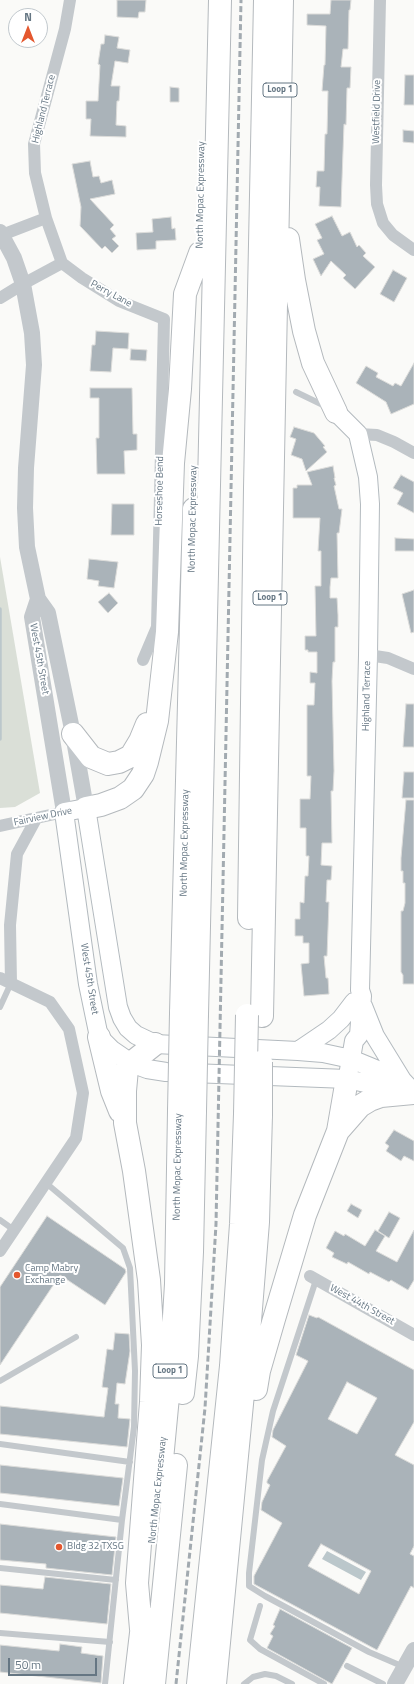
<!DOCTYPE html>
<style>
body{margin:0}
#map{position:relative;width:414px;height:1684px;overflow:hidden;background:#fafaf8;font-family:"Titillium Web",sans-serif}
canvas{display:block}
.north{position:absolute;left:8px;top:8px;width:40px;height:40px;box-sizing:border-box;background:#fff;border:1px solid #c1c8cd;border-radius:50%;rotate:0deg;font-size:11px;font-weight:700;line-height:16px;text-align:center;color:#657683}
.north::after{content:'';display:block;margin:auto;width:14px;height:18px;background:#e4572e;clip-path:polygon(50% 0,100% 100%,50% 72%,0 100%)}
.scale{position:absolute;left:8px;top:1658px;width:89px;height:18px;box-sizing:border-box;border:2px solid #657683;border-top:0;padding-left:5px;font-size:12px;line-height:14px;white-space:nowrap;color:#657683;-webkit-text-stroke:3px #fff;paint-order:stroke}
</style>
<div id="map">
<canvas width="414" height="1684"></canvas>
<div class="north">N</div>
<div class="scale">50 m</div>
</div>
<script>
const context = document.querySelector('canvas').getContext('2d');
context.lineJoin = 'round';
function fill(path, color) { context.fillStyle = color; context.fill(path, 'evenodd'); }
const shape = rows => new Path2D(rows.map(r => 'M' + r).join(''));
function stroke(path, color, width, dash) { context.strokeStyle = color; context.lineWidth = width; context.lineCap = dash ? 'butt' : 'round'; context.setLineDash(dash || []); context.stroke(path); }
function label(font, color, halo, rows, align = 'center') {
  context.font = font + ' "Titillium Web",sans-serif'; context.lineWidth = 4; context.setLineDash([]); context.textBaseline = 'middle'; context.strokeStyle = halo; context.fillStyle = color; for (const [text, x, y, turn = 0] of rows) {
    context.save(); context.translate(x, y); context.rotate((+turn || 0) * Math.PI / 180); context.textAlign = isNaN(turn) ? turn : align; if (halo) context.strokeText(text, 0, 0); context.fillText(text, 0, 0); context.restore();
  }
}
fill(shape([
 [0,557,40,793,15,807,0,808]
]), '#dadfd7');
fill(shape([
 [327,1551,366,1572,361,1580,322,1559]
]), '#bbc7cb');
stroke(shape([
 [0,609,0,739]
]), '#bbc7cb', 3.5);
const building = shape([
 [117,0,146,0,145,12,139,12,138,18,117,17,117,0],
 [331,0,351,0,350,10,349,10,348,49,343,49,341,67,351,67,350,88,347,88,346,125,344,124,341,207,319,206,320,187,316,187,317,171,324,171,325,134,327,134,328,91,322,91,324,65,325,65,326,26,307,25,307,14,330,14,331,0],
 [105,35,119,37,117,48,130,50,128,63,115,61,111,86,120,86,119,101,117,101,116,125,126,126,126,137,90,136,91,119,86,119,86,101,98,101,100,65,98,64,101,44,104,44,105,35],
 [405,75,414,75,414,105,404,105,405,75],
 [170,87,179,88,179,102,170,102,170,87],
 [403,130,414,131,414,143,403,142,403,130],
 [90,161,93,177,99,176,101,183,112,180,115,194,90,199,114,225,110,229,116,236,112,239,119,246,112,253,105,246,102,249,80,226,81,207,72,164,90,161],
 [332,216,342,236,350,232,357,247,359,245,366,253,363,256,375,267,355,289,343,278,346,275,331,261,321,276,313,259,324,254,317,240,322,238,315,224,332,216],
 [171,217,172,229,175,228,176,240,156,241,156,249,137,250,136,233,153,232,152,219,171,217],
 [393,270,407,278,394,302,380,294,393,270],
 [96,331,129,333,128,349,113,348,111,372,90,371,92,345,95,345,96,331],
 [131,349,147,350,146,361,130,360,131,349],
 [414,363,414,404,391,414,386,402,356,383,366,366,378,373,376,377,393,386,395,383,401,386,414,363],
 [90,388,132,388,133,434,137,434,137,450,124,451,125,474,97,474,96,438,99,438,99,398,90,398,90,388],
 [294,427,314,433,325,446,323,447,327,452,306,471,302,459,291,455,296,439,290,437,294,427],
 [333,466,335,478,334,478,336,485,334,486,339,509,342,509,339,533,337,533,338,578,331,578,330,587,330,598,337,598,338,615,338,627,335,627,335,662,333,662,332,681,334,771,333,791,331,791,332,843,322,843,321,865,332,866,331,880,327,880,326,902,329,902,327,956,324,956,326,978,328,978,329,994,304,996,301,964,309,963,309,943,303,943,303,936,295,936,295,919,300,919,300,902,304,903,305,876,308,876,309,856,306,856,306,828,300,828,300,799,310,799,311,776,307,776,307,705,314,705,315,683,310,683,310,672,317,673,317,652,308,652,308,650,305,650,305,636,316,636,315,586,321,586,321,551,318,551,320,518,293,518,293,488,297,488,297,485,312,485,307,472,333,466],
 [401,475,414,482,414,513,397,504,403,493,393,488,401,475],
 [112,504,134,504,134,535,111,535,112,504],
 [395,538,414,539,414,551,395,551,395,538],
 [89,559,118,562,114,588,98,586,99,581,87,579,89,559],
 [414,590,414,632,411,633,402,594,414,590],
 [109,593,118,603,108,613,98,602,109,593],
 [406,704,414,704,414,747,403,747,406,704],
 [404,772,414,772,414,798,402,798,404,772],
 [406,800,414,800,414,984,403,984,403,975,401,972,401,911,403,911,405,903,405,883,403,883,403,871,401,871,401,858,406,800],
 [394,1130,414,1141,414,1161,404,1156,401,1161,386,1151,389,1146,385,1143,394,1130],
 [351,1204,362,1210,358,1218,347,1211,351,1204],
 [389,1212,400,1218,389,1238,378,1231,389,1212],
 [47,1216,125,1269,126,1272,105,1305,60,1275,0,1365,0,1287,47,1216],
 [375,1230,385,1236,376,1251,397,1262,414,1230,414,1280,408,1290,391,1280,389,1282,370,1272,369,1274,348,1262,347,1264,332,1257,334,1253,326,1248,335,1231,344,1236,345,1234,365,1246,375,1230],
 [309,1315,317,1318,318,1317,414,1370,414,1422,395,1455,414,1465,414,1546,410,1554,414,1556,414,1588,411,1586,377,1650,254,1584,254,1576,282,1523,261,1510,262,1502,270,1485,267,1483,267,1481,286,1446,272,1437,273,1430,308,1361,296,1355,309,1315],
 [347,1382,377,1398,357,1434,328,1419,347,1382],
 [321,1544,371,1571,359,1594,308,1566,321,1544],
 [115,1333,129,1334,130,1351,125,1384,117,1383,115,1404,119,1404,118,1418,130,1419,127,1447,0,1434,0,1406,104,1417,108,1388,102,1387,107,1349,113,1350,115,1333],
 [0,1465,123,1478,119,1506,0,1493,0,1465],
 [0,1524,116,1537,112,1575,46,1568,46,1564,0,1560,0,1524],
 [45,1577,111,1584,107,1624,0,1613,0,1585,43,1589,45,1577],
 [280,1609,352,1648,332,1684,267,1648,273,1636,270,1634,275,1626,273,1625,280,1609],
 [60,1644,82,1647,81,1653,103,1656,101,1683,0,1672,0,1645,59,1651,60,1644]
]);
fill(building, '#aab3b9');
stroke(building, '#dcdcda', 1);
const secondary = shape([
 [336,412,358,434,368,477,370,504,368,655,360,990,362,996,359,1035,354,1041,349,1070],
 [363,1006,375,1036,402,1080],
 [298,1051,329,1030,341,1019,354,1002],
 [402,1091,347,1079,166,1072,147,1069,131,1063,112,1050,99,1037,88,984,64,812,86,808,118,1007,122,1018,128,1028,136,1035,155,1044,298,1051,323,1053,351,1059,402,1080,414,1093]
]);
const motorway = shape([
 [288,239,294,280,304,331,313,363,336,412],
 [73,734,91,757,108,764,119,762,131,756,140,741,147,724],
 [86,808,101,805,120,798,133,789,143,774,147,762,157,721,167,632,173,463,180,389,185,294,200,253],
 [249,918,255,488,265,0],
 [181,1013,194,509],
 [197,1014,220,0],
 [262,1016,282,0],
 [99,1037,112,1091,120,1111],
 [339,1130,360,1106,370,1100,381,1096,414,1093],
 [256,1389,259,1371,274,1319,305,1215,338,1131,347,1079],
 [183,1393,187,1356,192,1252,195,1111],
 [159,1491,171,1365,176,1284,179,1111],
 [141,1629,137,1583,151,1402,153,1345,149,1280,134,1171,125,1123,125,1091,127,1069,131,1063,155,1044],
 [135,1684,143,1616],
 [154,1684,176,1465],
 [198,1684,231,1366,241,1224,245,1114],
 [215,1684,250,1321,258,1222,261,1115]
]);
stroke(secondary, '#b3babf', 20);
stroke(motorway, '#b4b9bd', 24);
stroke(shape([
 [296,392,327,407],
 [0,1007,11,983],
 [46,1183,123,1248,130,1268,135,1371,134,1427,122,1520,105,1684],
 [0,1220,14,1230],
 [316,1280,273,1411,262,1460,249,1573,249,1586,265,1596,369,1652,404,1667],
 [0,1381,76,1337],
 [0,1444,130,1462],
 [0,1504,122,1520],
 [0,1568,116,1580],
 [260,1606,250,1640,260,1649,324,1684],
 [0,1633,110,1642],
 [347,1666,383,1684],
 [244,1684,253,1677,265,1674,276,1676,292,1684]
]), '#c3c8cc', 6);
stroke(shape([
 [380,0,376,185,377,204,383,223,393,235,414,250],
 [2,235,46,218],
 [62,263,82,278,119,301,164,319,157,627,143,660],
 [62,263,46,218,35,173,34,144,65,29,70,0],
 [0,298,23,284,62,263],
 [358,434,377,435,394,442,414,453],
 [368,655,388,658,414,669],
 [0,826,64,812],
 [0,978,50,1002,69,1029,83,1093,76,1138,0,1251],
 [11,983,10,925,17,854,36,819],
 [310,1276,414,1335]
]), '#c3c8cc', 12);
stroke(shape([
 [0,232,14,258,23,284,32,333,34,365,26,468,25,508,27,547,38,599,48,613,73,734,86,808],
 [38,599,32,617,64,812],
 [395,1684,414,1650]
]), '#c3c8cc', 16);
stroke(secondary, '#fff', 18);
stroke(motorway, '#fff', 22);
stroke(shape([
 [176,1684,205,1408,216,1224,241,0]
]), '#a2aab0', 3, [6, 3]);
const motorwayBridge = shape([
 [179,1111,181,1013],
 [195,1111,197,1014],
 [245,1114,247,1015],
 [261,1115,261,1062]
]);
stroke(motorwayBridge, '#b4b9bd', 24, []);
stroke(motorwayBridge, '#fff', 22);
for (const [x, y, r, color] of [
 [17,1275,4,"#e4572e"],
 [59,1547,4,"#e4572e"]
]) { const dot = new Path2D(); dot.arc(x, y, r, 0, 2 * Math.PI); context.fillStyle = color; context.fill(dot); stroke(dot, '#fff', 1.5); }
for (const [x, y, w] of [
 [280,90,34],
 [270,598,34],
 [170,1371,34]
]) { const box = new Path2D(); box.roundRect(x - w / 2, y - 7, w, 14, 3); context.fillStyle = '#fff'; context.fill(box); stroke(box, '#657683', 1); }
label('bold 9px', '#657683', null, [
 ["Loop 1",280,90],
 ["Loop 1",270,598],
 ["Loop 1",170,1371]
]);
label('10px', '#657683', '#fff', [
 ["Highland Terrace",44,109,-76],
 ["Westfield Drive",377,112,-89],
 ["North Mopac Expressway",201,195,-89],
 ["Perry Lane",111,294,28],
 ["Horseshoe Bend",160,491,-89],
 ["North Mopac Expressway",193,519,-89],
 ["West 45th Street",39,659,80],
 ["Highland Terrace",367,696,-89],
 ["Fairview Drive",43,817,-12],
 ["North Mopac Expressway",185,843,-89],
 ["West 45th Street",89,979,81],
 ["North Mopac Expressway",178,1167,-89],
 ["West 44th Street",362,1305,29],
 ["North Mopac Expressway",158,1490,-84]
]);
label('10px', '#657683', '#fff', [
 ["Camp Mabry",25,1269],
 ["Exchange",25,1281],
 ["Bldg 32 TXSG",67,1547]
], 'left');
</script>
